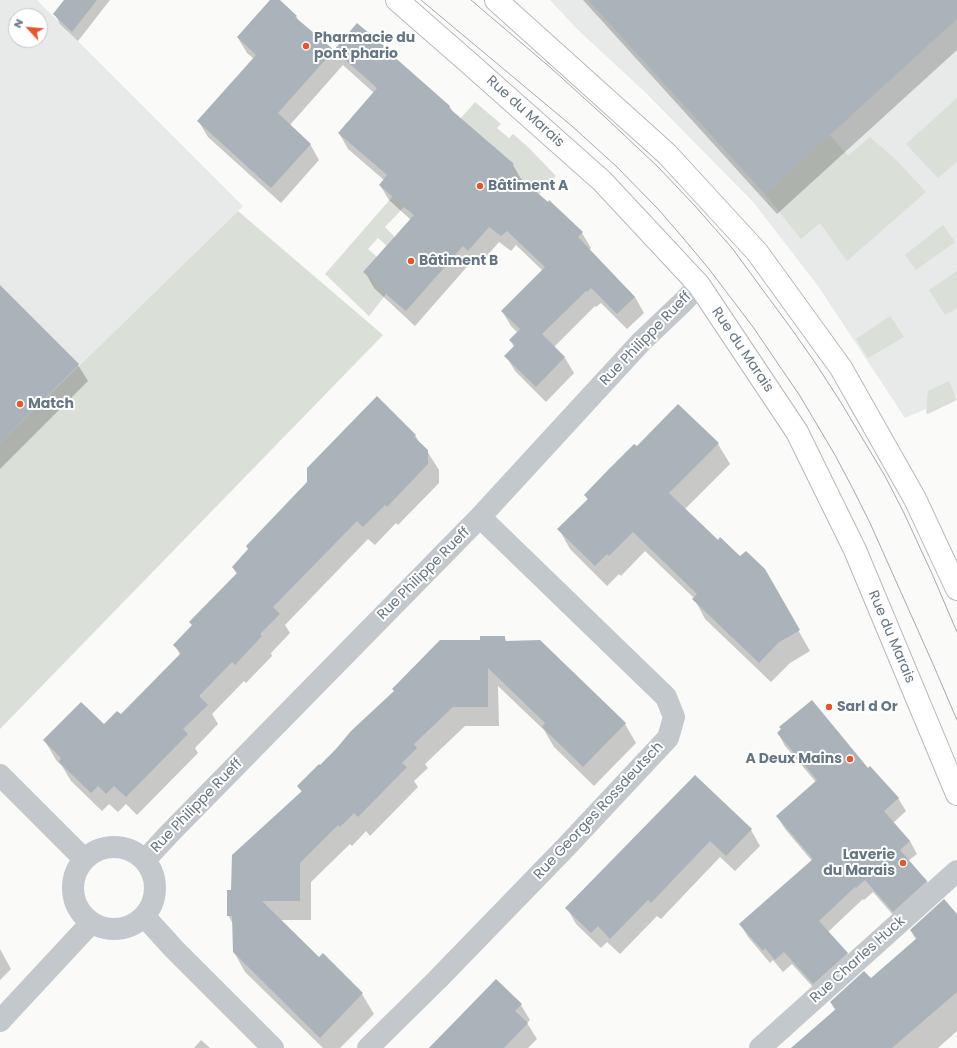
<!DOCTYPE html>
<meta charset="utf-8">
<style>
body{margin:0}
#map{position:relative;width:957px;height:1048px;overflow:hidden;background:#fafaf8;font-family:Poppins,sans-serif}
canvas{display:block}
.north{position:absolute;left:8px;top:8px;width:40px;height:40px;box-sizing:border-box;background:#fff;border:1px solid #c1c8cd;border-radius:50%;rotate:296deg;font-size:11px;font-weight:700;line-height:16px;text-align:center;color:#657683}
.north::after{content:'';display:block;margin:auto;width:14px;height:18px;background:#e4572e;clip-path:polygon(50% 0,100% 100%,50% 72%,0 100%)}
</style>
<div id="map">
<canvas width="957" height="1048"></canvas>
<div class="north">N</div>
</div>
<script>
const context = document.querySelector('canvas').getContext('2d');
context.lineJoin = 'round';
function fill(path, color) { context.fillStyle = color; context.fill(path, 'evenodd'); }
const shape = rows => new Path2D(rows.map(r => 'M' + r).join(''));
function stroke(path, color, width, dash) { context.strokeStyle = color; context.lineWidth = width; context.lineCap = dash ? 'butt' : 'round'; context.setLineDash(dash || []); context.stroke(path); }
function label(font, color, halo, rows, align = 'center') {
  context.font = font + ' Poppins,sans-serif'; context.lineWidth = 4; context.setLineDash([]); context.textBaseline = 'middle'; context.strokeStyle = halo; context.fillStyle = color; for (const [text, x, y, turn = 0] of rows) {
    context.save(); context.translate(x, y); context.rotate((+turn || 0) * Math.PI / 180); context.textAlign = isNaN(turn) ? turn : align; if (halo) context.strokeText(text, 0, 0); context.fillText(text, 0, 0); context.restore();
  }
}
fill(shape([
 [0,0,37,0,243,206,0,443],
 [16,16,40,16,40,40,16,40],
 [550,0,957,0,957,395,905,418,818,286,754,203,647,94,577,29]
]), '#e8e9e9');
fill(shape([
 [957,98,957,162,938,178,906,144],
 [475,102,501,124,497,128,509,138,513,134,528,147,556,176,529,205,510,169,514,164,414,215,404,207,385,227,395,237,387,246,378,238,368,249,377,257,387,293,369,316,325,274],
 [830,135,848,156,870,137,895,159,926,192,847,261,820,223,801,239,765,194],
 [238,211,383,335,0,729,0,443],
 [943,225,955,242,916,270,905,255],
 [957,271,957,308,945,315,929,290],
 [890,316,904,337,868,358,856,339],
 [949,381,957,400,928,414,926,413,928,391]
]), '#dadfd7');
fill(shape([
 [65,0,110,0,78,41,60,24,55,14],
 [272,0,278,0,296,16,300,23,334,51,357,24,383,47,386,51,450,107,454,114,513,165,522,181,582,233,591,248,589,250,635,297,644,313,627,329,601,303,596,307,595,306,554,347,565,358,574,373,546,402,515,371,506,356,514,347,510,340,518,333,511,326,502,311,543,271,516,245,511,251,499,242,478,266,472,261,415,326,374,288,365,272,411,220,389,200,380,185,384,180,348,149,339,133,374,93,343,65,289,126,310,144,319,160,281,203,208,137,199,122,254,59,247,53,238,38],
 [583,0,957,0,957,50,777,214],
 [0,287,78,365,88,381,0,469],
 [678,405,718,444,730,464,685,509,719,541,740,557,764,570,810,651,790,663,771,682,705,619,694,598,645,551,621,576,619,574,607,586,570,549,559,529,588,500,585,495,637,448],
 [415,435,421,445,427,451,439,470,439,483,398,525,396,523,375,545,368,539,285,625,290,633,271,653,272,656,246,683,244,681,212,714,218,724,195,748,198,753,137,815,126,804,118,812,109,804,102,811,71,781,62,766,56,760,45,741,104,726,121,716,180,655,175,645,237,574,233,567],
 [504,637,507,642,625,724,636,743,594,786,554,747,544,730,498,686,499,726,465,726,425,764,428,768,414,781,418,787,370,836,366,831,352,846,350,844,311,882,311,920,280,920,319,958,323,955,362,994,374,1014,340,1048,323,1048,245,972,234,952,233,924,228,915,232,891,302,792,298,787,320,766,481,641],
 [778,733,868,769,898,798,906,811,893,823,910,841,917,854,908,861,927,881,934,894,901,924,873,892,864,900,863,899,828,932,847,953,854,966,821,996,792,964,783,972,773,960,770,963,748,937,740,924,812,861,785,829,777,816,816,782,785,746],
 [695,776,751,830,760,846,735,871,720,857,661,919,657,916,620,954,607,942,601,948,576,924,567,908],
 [957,918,957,1031,938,1048,792,1048,835,1010,831,1003,871,980,916,940,911,931],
 [0,949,11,969,0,980],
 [496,980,521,1005,530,1020,527,1023,537,1039,528,1048,429,1048],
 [201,1040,210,1048,194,1048]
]), '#0003');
fill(shape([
 [64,0,97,0,72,32,53,14],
 [270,0,280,0,297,16,295,17,334,50,357,23,384,46,383,47,450,106,449,108,514,164,510,169,548,202,549,200,583,232,578,237,635,297,617,314,591,288,587,292,586,291,542,334,565,357,536,387,504,356,515,345,509,340,520,329,501,311,545,267,507,231,501,236,489,227,468,251,463,246,406,311,387,295,387,293,363,272,414,215,379,185,387,175,338,133,377,88,334,50,278,113,311,144,271,188,197,121,256,55,237,37],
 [588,0,957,0,957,19,765,194],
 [0,285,79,364,0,443],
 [377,396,416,435,414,437,428,450,428,464,387,507,385,505,363,527,357,521,273,607,280,614,260,634,262,636,235,665,232,662,199,696,208,705,183,729,188,734,126,797,114,786,106,794,98,786,91,793,59,762,61,758,43,740,81,702,104,724,117,711,121,714,181,653,173,645,192,625,189,622,237,573,232,567,248,549,246,546,307,482,307,468],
 [678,404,719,443,669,493,718,540,720,537,740,556,746,551,765,569,800,630,778,643,759,663,692,599,697,594,633,532,609,556,607,554,595,566,557,529,588,499,584,495,608,470,634,444,637,446],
 [480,636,505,636,505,641,540,640,626,723,583,767,542,727,545,723,488,668,488,707,453,707,414,744,417,748,402,763,407,767,358,817,354,813,340,827,338,825,300,863,300,901,262,901,319,957,323,953,363,993,320,1038,233,952,232,916,227,916,227,890,231,890,232,855,302,791,297,786,319,764,320,765,336,749,351,731,394,691,392,689,440,640,480,640],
 [812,700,868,768,870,766,899,798,884,811,910,841,900,850,927,881,893,912,865,880,856,888,855,887,819,921,848,953,813,984,784,952,775,960,765,948,763,951,739,924,813,859,776,816,817,780,777,733,781,729,779,727],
 [695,775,752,829,726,856,710,841,651,903,648,900,610,939,598,926,591,933,565,908],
 [944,899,957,914,957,992,892,1048,791,1048,836,1009,830,1002,864,971,871,978,917,938,910,930],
 [496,979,522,1004,515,1011,528,1023,504,1048,429,1048]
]), '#aab3b9');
const primary = shape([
 [397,0,468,62,602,181,699,285,797,432,855,550,957,794],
 [496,0,667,154,757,252,841,368,915,499,957,589]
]);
stroke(primary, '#b5babe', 24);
stroke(shape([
 [0,775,84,859],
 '73 888a41 41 0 1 1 82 0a41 41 0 1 1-82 0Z',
 [145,860,169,834,480,517,641,342,683,302,699,285],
 [144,916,174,949,273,1048],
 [0,1021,91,923],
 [368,1048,437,980,566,847,668,738,674,717,666,697,480,517],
 [760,1048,957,871]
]), '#c3c8cc', 22);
stroke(primary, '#fff', 22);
stroke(shape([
 [421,0,573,127,617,167,659,210,684,239,709,269,753,327,800,396,835,455,853,489,870,523,933,664,957,720],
 [471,0,552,69,605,117,658,167,695,206,732,248,793,331,816,364,840,401,885,476,904,513,933,576,957,632]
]), '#a2aab0', 1);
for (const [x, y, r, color] of [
 [306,46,4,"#e4572e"],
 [480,186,4,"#e4572e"],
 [411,261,4,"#e4572e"],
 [20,404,4,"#e4572e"],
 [829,707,4,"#e4572e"],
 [850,759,4,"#e4572e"],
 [903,863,4,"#e4572e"]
]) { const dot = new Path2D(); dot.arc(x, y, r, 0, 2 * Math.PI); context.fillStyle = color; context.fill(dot); stroke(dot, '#fff', 1.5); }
label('bold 14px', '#657683', '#fff', [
 ["Pharmacie du",314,38],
 ["pont phario",314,54],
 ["Bâtiment A",488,186],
 ["Bâtiment B",419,261],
 ["Match",28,404],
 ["Sarl d Or",837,707],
 ["A Deux Mains",842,759,"right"],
 ["Laverie",895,855,"right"],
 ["du Marais",895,871,"right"]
], 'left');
label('14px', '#657683', '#fff', [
 ["Rue du Marais",525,112,42],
 ["Rue Philippe Rueff",646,339,-46],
 ["Rue du Marais",742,350,56],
 ["Rue Philippe Rueff",424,574,-45],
 ["Rue du Marais",891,637,67],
 ["Rue Philippe Rueff",197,806,-46],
 ["Rue Georges Rossdeutsch",599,811,-47],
 ["Rue Charles Huck",858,960,-42]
]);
</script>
